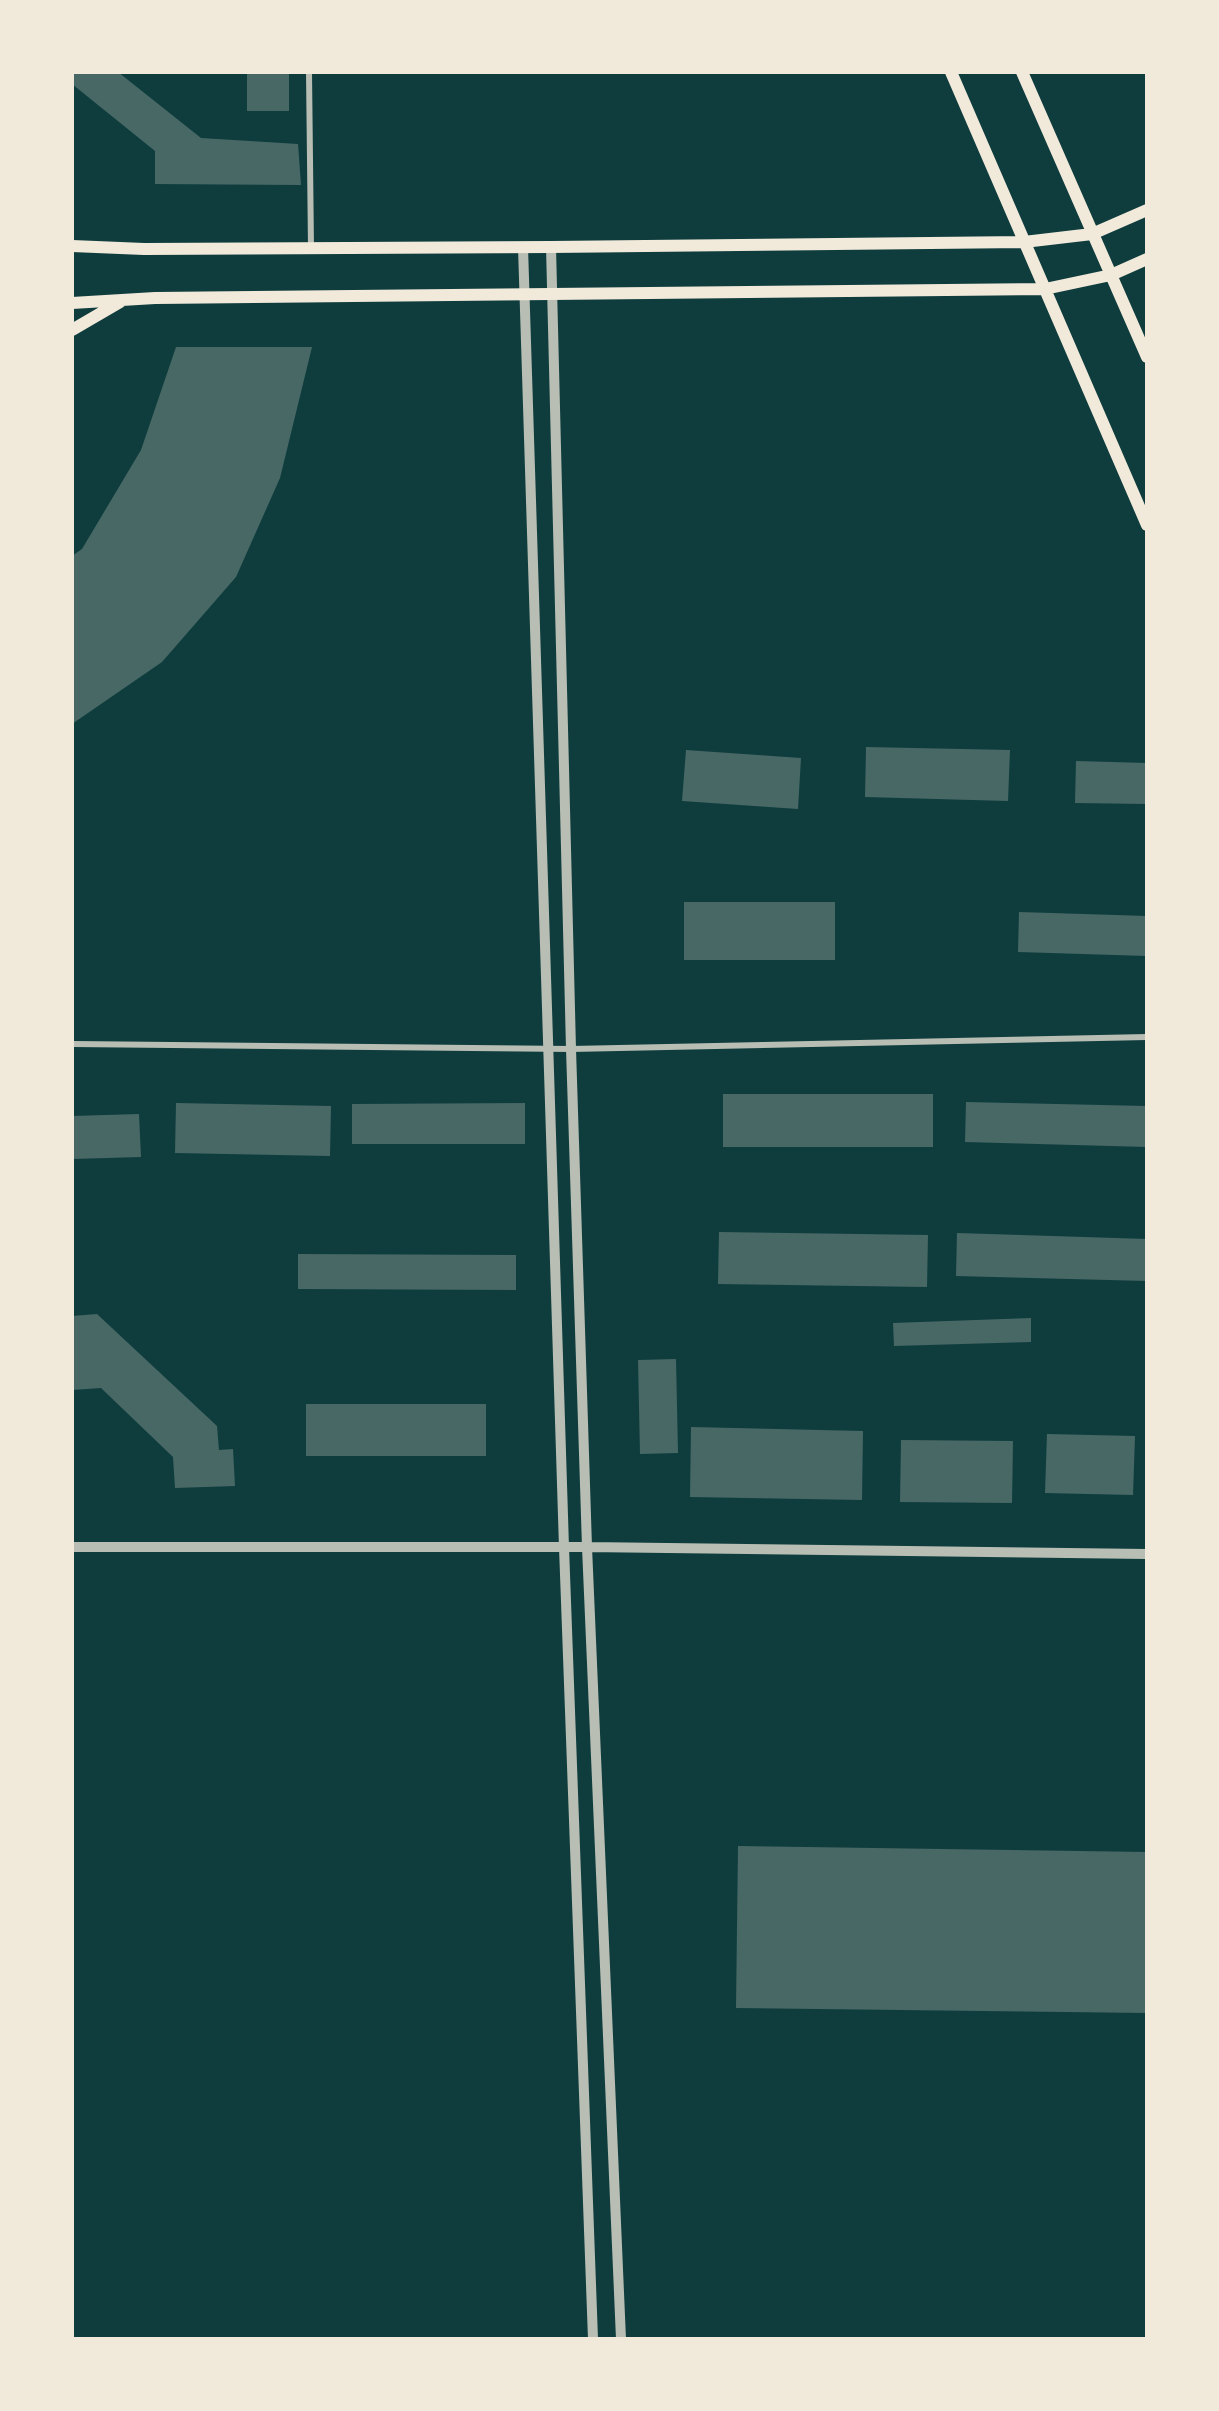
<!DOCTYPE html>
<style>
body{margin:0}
#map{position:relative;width:1219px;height:2411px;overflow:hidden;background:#0f3d3e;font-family:"Roboto Condensed",sans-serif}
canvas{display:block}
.frame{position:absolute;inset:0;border:74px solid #f1e9da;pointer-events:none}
</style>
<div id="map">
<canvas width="1219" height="2411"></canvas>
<div class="frame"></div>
</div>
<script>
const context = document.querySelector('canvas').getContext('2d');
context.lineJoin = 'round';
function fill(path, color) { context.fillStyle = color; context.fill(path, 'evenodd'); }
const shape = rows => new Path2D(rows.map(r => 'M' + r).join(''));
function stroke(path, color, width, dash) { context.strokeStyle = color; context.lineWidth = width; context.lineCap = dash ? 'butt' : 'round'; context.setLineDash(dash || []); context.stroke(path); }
fill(shape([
 [72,72,118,72,201,138,298,144,301,185,155,184,155,151,72,84],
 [247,72,289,72,289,111,247,111],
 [176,347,312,347,280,478,236,577,162,662,72,724,72,556,82,549,141,450],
 [866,747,1010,750,1008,801,865,797],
 [686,750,801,758,798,809,682,801],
 [1076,761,1147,763,1147,804,1075,803],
 [684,902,835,902,835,960,684,960],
 [1019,912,1147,916,1147,956,1018,952],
 [723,1094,933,1094,933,1147,723,1147],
 [966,1102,1147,1106,1147,1147,965,1142],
 [176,1103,331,1106,330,1156,175,1153],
 [525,1103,525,1144,352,1144,352,1104],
 [139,1114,141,1157,72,1159,72,1116],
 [719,1232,928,1235,927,1287,718,1284],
 [957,1233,1147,1239,1147,1281,956,1276],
 [298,1254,516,1255,516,1290,298,1289],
 [97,1314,217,1426,219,1450,233,1449,235,1486,175,1488,173,1457,101,1388,72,1390,72,1316],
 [1031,1318,1031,1342,894,1346,893,1323],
 [676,1359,678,1453,640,1454,638,1360],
 [306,1404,486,1404,486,1456,306,1456],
 [691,1427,863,1431,862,1500,690,1497],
 [1047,1434,1135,1436,1133,1495,1045,1493],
 [901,1440,1013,1441,1012,1503,900,1502],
 [738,1846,1147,1852,1147,2013,736,2008]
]), '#486865');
stroke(shape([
 [309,72,311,248],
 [72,1044,571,1049,1147,1037]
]), '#b8beb3', 6);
stroke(shape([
 [523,247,564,1547,593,2339],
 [551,247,571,1049,587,1547,621,2339],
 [72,1547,587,1547,1147,1554]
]), '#b8beb3', 10);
stroke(shape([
 [951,72,1147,525],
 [1022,72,1147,357],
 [72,246,144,249,551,247,1024,242,1092,234,1147,210],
 [72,303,155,298,1045,289,1111,275,1147,259],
 [72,330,120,302]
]), '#f1e9da', 12);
</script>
